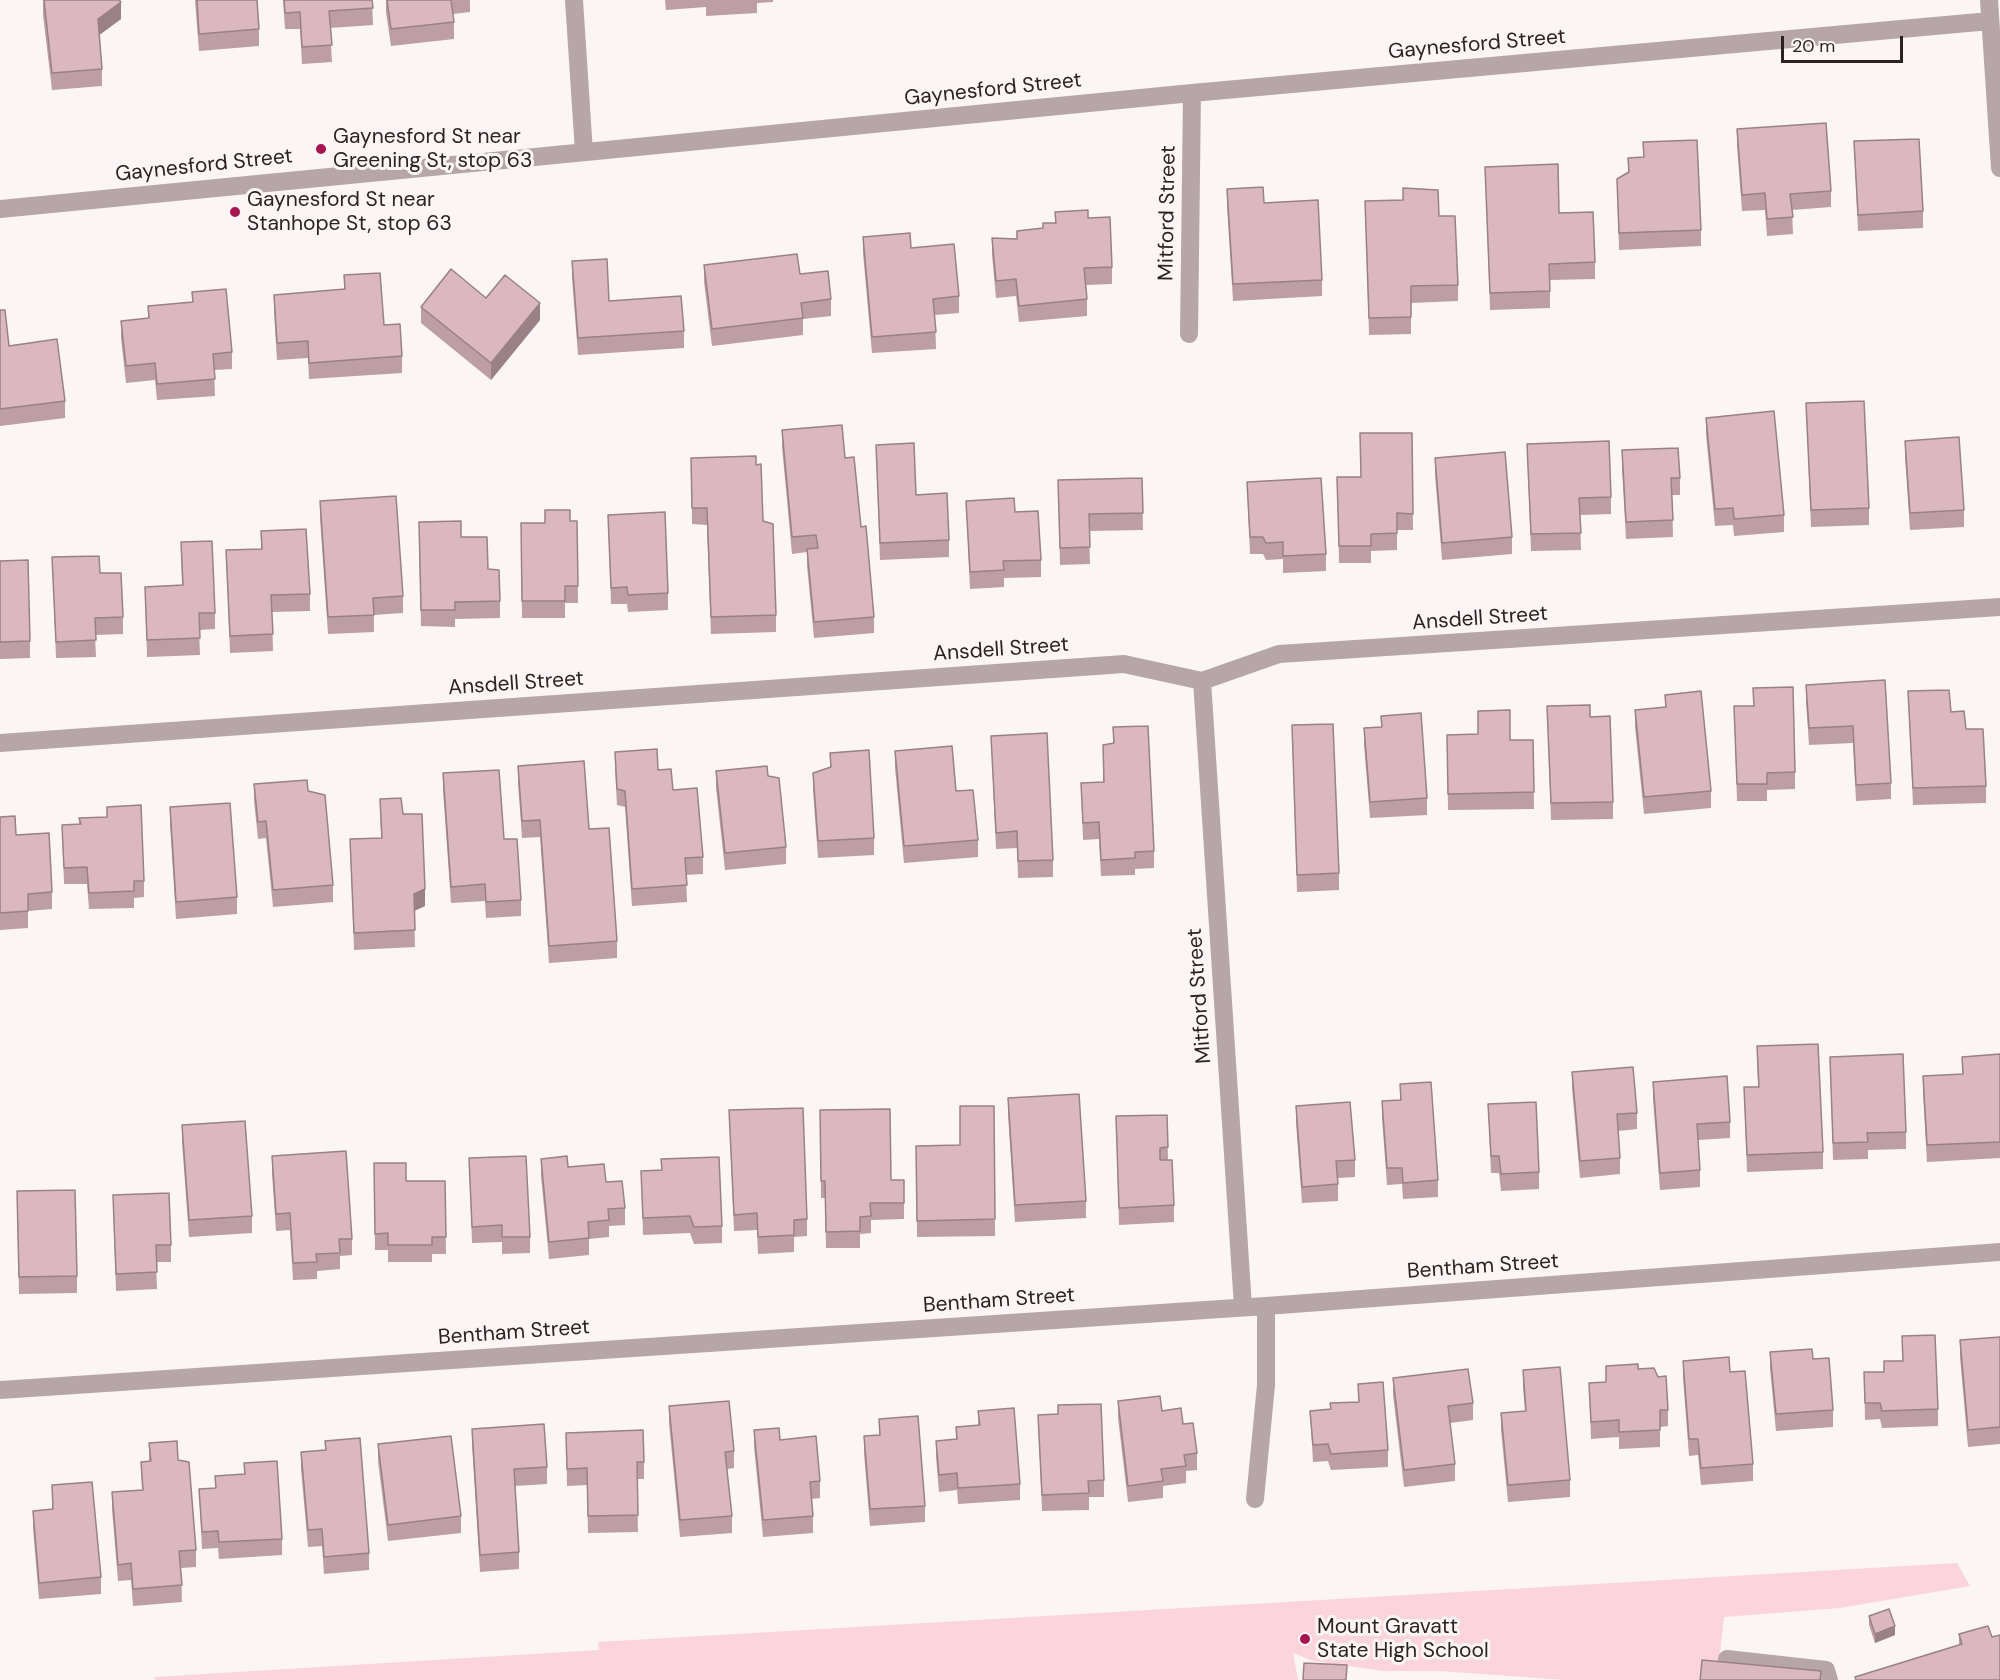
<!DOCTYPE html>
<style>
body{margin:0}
#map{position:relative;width:2000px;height:1680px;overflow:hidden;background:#fcf5f6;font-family:"DM Sans",sans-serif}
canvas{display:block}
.scale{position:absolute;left:1781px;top:36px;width:122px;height:27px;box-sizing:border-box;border:3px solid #2e2123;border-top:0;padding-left:8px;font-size:18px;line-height:21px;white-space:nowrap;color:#2e2123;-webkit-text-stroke:4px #fcf5f6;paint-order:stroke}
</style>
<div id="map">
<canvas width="2000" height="1680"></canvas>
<div class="scale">20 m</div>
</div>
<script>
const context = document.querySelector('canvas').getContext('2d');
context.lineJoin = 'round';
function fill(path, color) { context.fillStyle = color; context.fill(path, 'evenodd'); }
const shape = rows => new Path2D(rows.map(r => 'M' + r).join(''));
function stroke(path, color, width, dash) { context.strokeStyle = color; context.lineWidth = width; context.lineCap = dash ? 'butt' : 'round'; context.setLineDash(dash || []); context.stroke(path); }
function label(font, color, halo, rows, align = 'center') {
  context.font = font + ' "DM Sans",sans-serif'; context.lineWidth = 6; context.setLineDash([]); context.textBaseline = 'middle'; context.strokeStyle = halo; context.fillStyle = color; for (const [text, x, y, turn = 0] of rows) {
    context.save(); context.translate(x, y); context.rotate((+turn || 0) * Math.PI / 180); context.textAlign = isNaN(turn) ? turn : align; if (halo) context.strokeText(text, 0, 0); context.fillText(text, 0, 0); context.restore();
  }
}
fill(shape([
 [1957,1563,1970,1586,1840,1608,1724,1617,1719,1662,1700,1667,1699,1680,1565,1680,1439,1671,1383,1671,1313,1661,1293,1653,1298,1680,155,1680,155,1677,599,1650,598,1642]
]), '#fcd4dc');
stroke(shape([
 [574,0,584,152],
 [1989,0,2000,168],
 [0,209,1192,93,1990,21],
 [1189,334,1192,93],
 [1202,681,1243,1307],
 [0,743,1124,664,1202,681,1279,654,2000,607],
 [0,1390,1266,1306,2000,1252],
 [1255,1499,1266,1385,1266,1306],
 [1727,1659,1826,1670,1829,1680]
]), '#b6a6a9', 18);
fill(shape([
 [43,0,121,19,99,35,102,69,102,86,52,90,43,15],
 [195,0,257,0,259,29,259,46,199,51],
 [283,0,372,0,373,25,330,28,332,62,302,64,300,29,285,29],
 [386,0,470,0,470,12,453,14,454,22,454,39,391,46,386,12],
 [665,0,773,0,773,2,757,3,757,13,706,16,706,7,666,10],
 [1737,129,1831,191,1831,207,1792,210,1793,234,1767,236,1765,210,1742,211,1737,146],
 [1854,141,1923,211,1923,228,1858,231],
 [1628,158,1701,230,1701,246,1619,250,1617,179,1628,172],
 [1485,167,1559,213,1595,262,1595,279,1550,280,1550,308,1490,310],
 [1227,189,1264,203,1322,280,1322,296,1233,301,1227,206],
 [1365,201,1439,216,1458,285,1458,301,1411,303,1411,334,1369,335],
 [1055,212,1088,218,1112,267,1112,284,1086,285,1087,299,1087,316,1019,322,1016,296,996,298,992,255,992,238,1017,239,1043,228,1055,223],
 [863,237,911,248,959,296,959,313,935,315,936,349,872,353,863,253],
 [572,261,609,301,684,331,684,348,578,355,572,278],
 [704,265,800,274,831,299,831,316,803,319,803,335,712,346,704,282],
 [344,275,384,325,402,356,402,373,309,379,308,358,277,360,274,311,274,295,344,289],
 [192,292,232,352,232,369,214,370,215,396,157,400,155,380,126,383,121,338,121,321,148,318,148,306,192,302],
 [421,307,540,320,491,380,421,323],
 [0,310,9,346,65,401,65,418,0,426],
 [1806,403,1869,508,1869,525,1811,527],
 [1706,418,1784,515,1784,532,1734,536,1733,525,1715,526,1706,435],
 [782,430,845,458,861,527,874,617,874,633,814,638,807,566,807,552,792,554,782,447],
 [1412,433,1413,530,1397,530,1397,550,1371,551,1371,563,1339,563,1337,477,1361,477],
 [1905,441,1964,510,1964,527,1910,530,1905,457],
 [1527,444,1611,497,1611,514,1580,515,1581,550,1531,551],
 [876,445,916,495,949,540,949,557,880,560],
 [1622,450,1680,478,1680,495,1672,495,1673,537,1626,539,1622,467],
 [691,458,756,465,776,615,776,632,711,634,707,525,692,524],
 [1435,458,1512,537,1512,554,1442,560,1435,475],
 [1142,478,1143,530,1089,531,1090,564,1060,565,1058,480],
 [1247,482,1326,554,1326,571,1283,573,1283,559,1266,560,1263,554,1250,554],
 [320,501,403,596,403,613,374,615,374,632,328,634,320,518],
 [966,501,1015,512,1041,560,1041,577,1004,578,1004,587,970,589],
 [608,515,668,593,668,610,628,612,627,604,611,604],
 [570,521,577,521,578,603,565,603,565,618,522,618,521,523,545,523],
 [261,531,310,594,310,611,272,612,273,651,230,653,226,550,261,549],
 [461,537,488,569,500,601,500,618,455,619,455,627,421,626,419,538],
 [181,542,215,613,215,629,199,630,200,655,147,657,145,587,182,585],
 [52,557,100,573,123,617,123,634,95,635,96,657,56,658],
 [0,561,30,641,30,658,0,659],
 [1885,680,1891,783,1891,799,1856,801,1853,743,1809,745,1806,702,1806,685],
 [1908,691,1951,712,1966,729,1986,786,1986,803,1913,805],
 [1665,695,1711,791,1711,808,1644,814,1635,727,1635,710,1665,707],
 [1547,706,1590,717,1613,802,1613,819,1551,820],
 [1734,706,1795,772,1795,789,1767,790,1767,801,1737,801],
 [1381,716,1427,798,1427,815,1370,818,1364,745,1364,728,1381,727],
 [1292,725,1339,873,1339,890,1297,892],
 [1113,727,1154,851,1154,868,1135,869,1135,875,1101,876,1099,839,1083,840,1081,783,1103,782,1103,745,1113,744],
 [1478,734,1510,740,1533,740,1534,809,1448,810,1447,735],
 [991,736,1053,860,1053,877,1018,878,1017,848,996,849],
 [895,751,978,840,978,857,904,863,895,768],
 [615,752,658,770,673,790,703,857,703,874,686,875,687,902,632,906,625,807,617,805,615,769],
 [830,753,874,838,874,855,818,858,813,790,813,773,830,768],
 [518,766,589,829,617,941,617,958,549,963,540,837,522,838,518,783],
 [716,771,786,847,786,864,725,870,716,788],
 [443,773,504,839,521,900,521,916,486,918,485,901,451,903,443,790],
 [254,784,333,885,333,902,273,907,266,838,258,839,254,801],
 [380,799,403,814,425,906,414,911,415,947,354,950,350,839,381,838],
 [170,807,237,897,237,914,176,919,170,824],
 [0,817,16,835,52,892,52,909,28,911,28,928,0,930],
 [79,818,144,881,144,897,134,898,134,908,89,909,87,884,64,884,62,825,79,824],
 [1757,1046,1823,1152,1823,1169,1747,1172,1744,1087,1758,1087],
 [2000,1054,2000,1158,1927,1162,1923,1093,1923,1076,1962,1074,1962,1057],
 [1830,1057,1906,1132,1906,1149,1868,1150,1868,1159,1833,1160],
 [1572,1072,1637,1113,1637,1129,1618,1131,1620,1158,1620,1174,1580,1178,1572,1088],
 [1653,1082,1730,1122,1730,1138,1698,1140,1700,1170,1700,1187,1660,1190,1653,1099],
 [1400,1084,1438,1180,1438,1197,1403,1199,1402,1184,1387,1185,1382,1118,1382,1101,1400,1100],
 [1008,1098,1086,1201,1086,1218,1015,1222,1008,1114],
 [1488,1104,1539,1172,1539,1189,1501,1191,1499,1173,1491,1173],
 [994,1106,995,1236,917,1237,916,1146,960,1145],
 [1296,1106,1355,1160,1355,1177,1338,1178,1338,1201,1302,1203,1296,1123],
 [729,1110,807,1219,807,1236,794,1237,794,1252,758,1254,757,1230,734,1231],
 [820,1110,891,1180,904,1180,904,1219,871,1220,871,1233,860,1234,860,1248,826,1248,825,1198,821,1198],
 [1167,1115,1168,1160,1174,1205,1174,1222,1119,1225,1116,1116],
 [182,1125,252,1216,252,1233,189,1237,182,1142],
 [272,1156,352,1239,352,1255,340,1256,340,1269,317,1271,317,1279,293,1280,290,1230,276,1231,272,1173],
 [469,1158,530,1237,530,1253,502,1254,502,1242,472,1243],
 [541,1159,568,1167,606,1182,625,1208,625,1225,609,1226,609,1237,589,1239,589,1255,549,1259,541,1176],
 [661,1159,722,1226,722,1243,694,1244,690,1233,643,1235,641,1171,661,1170],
 [374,1163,406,1181,445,1181,446,1254,432,1254,432,1262,388,1262,388,1250,375,1250],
 [113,1195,171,1245,171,1262,156,1262,157,1289,116,1291],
 [17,1208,77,1276,77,1293,19,1294],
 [1902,1336,1938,1409,1938,1426,1882,1428,1880,1419,1865,1420,1864,1372,1884,1372,1903,1361],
 [2000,1337,2000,1444,1968,1447,1960,1357,1960,1340],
 [1770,1352,1813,1359,1833,1410,1833,1427,1776,1431,1770,1369],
 [1683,1361,1753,1464,1753,1481,1701,1485,1698,1455,1689,1456,1683,1378],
 [1606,1366,1638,1369,1668,1410,1668,1426,1660,1427,1660,1447,1619,1449,1619,1437,1591,1439,1589,1383,1606,1382],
 [1523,1370,1570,1480,1570,1497,1508,1502,1501,1430,1501,1413,1525,1411,1523,1387],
 [1393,1378,1473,1403,1473,1420,1450,1423,1455,1464,1455,1481,1404,1487,1393,1395],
 [1358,1384,1388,1450,1388,1467,1331,1470,1328,1461,1313,1462,1310,1411,1330,1409,1330,1403,1358,1402],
 [1118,1401,1162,1411,1183,1424,1197,1453,1197,1470,1186,1471,1186,1483,1163,1486,1163,1498,1128,1502,1118,1418],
 [1058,1405,1104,1480,1104,1497,1089,1497,1089,1510,1042,1511,1038,1415,1058,1414],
 [669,1406,734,1451,734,1468,727,1469,732,1516,732,1533,680,1537,669,1423],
 [978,1411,1020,1484,1020,1500,958,1504,957,1490,939,1492,936,1457,936,1441,956,1439,956,1427,978,1425],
 [879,1419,925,1506,925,1522,870,1526,864,1453,864,1436,879,1435],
 [472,1429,547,1467,547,1484,515,1486,519,1552,519,1569,480,1572,472,1445],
 [754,1430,780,1440,820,1481,820,1498,812,1499,813,1516,813,1533,763,1537,754,1447],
 [566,1433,644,1462,644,1479,637,1479,638,1532,588,1533,587,1485,567,1486],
 [325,1441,369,1553,369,1570,324,1574,322,1546,308,1547,301,1469,301,1452,325,1450],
 [149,1443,178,1460,196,1550,196,1567,181,1568,182,1602,133,1606,131,1580,118,1581,112,1509,112,1492,142,1490,141,1462,149,1461],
 [378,1444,461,1516,461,1533,388,1541,378,1461],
 [244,1463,282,1539,282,1555,219,1559,218,1548,202,1549,199,1489,215,1488,215,1476,244,1474],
 [52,1485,101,1577,101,1594,39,1599,33,1528,33,1511,52,1509],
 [1869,1616,1895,1635,1875,1643,1869,1625],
 [1959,1634,1992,1637,2000,1680,1855,1680,1855,1677,1959,1645]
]), '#bc9ea4');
fill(shape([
 [121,2,121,19,98,36,98,19],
 [540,303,540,320,491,380,491,363],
 [425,889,425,906,414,911,414,894],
 [1895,1626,1895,1635,1875,1643,1875,1634]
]), '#998186');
const building = shape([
 [44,0,119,0,121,2,98,19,102,69,52,73,44,0],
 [197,0,257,0,259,29,199,34,197,0],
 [284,0,372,0,373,8,329,11,332,45,302,47,300,12,285,13,284,0],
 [387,0,451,0,454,22,391,29,387,0],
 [1826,123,1831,191,1790,194,1793,217,1767,219,1765,193,1742,195,1737,129,1826,123],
 [1919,139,1923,211,1858,215,1854,141,1919,139],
 [1697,140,1701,230,1619,233,1617,179,1629,172,1628,158,1644,157,1643,142,1697,140],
 [1558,164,1559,213,1593,212,1595,262,1549,264,1550,291,1490,293,1485,167,1558,164],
 [1263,187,1264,203,1318,200,1322,280,1233,284,1227,189,1263,187],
 [1403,188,1438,190,1439,216,1455,216,1458,285,1411,286,1411,317,1369,318,1365,201,1403,200,1403,188],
 [1088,210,1088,218,1110,217,1112,267,1084,268,1087,299,1019,306,1016,279,996,281,992,238,1017,239,1017,231,1043,228,1043,223,1056,223,1055,212,1088,210],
 [910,233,911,248,954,244,959,296,933,299,936,332,872,337,863,237,910,233],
 [797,254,800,274,828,271,831,299,801,303,803,318,712,329,704,265,797,254],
 [607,259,609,301,681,296,684,331,578,338,572,261,607,259],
 [451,269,486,298,505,275,540,303,491,363,421,307,451,269],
 [380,273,384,325,400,324,402,356,309,363,308,341,277,343,274,295,345,289,344,275,380,273],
 [226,289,232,352,213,354,215,379,157,384,155,363,126,366,121,321,149,318,148,306,193,302,192,292,226,289],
 [0,310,5,310,9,346,57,339,65,401,0,409,0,310],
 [1864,401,1869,508,1811,510,1806,403,1864,401],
 [1774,411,1784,515,1734,519,1733,508,1715,509,1706,418,1774,411],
 [842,425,845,458,854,457,861,527,866,526,874,617,814,622,807,549,818,548,816,535,792,537,782,430,842,425],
 [1360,433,1412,433,1413,514,1397,513,1397,533,1371,534,1371,546,1339,546,1337,477,1361,477,1360,433],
 [1959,437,1964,510,1910,513,1905,441,1959,437],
 [1609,441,1611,497,1579,498,1581,533,1531,534,1527,444,1609,441],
 [914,443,916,495,947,493,949,540,880,543,876,445,914,443],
 [1678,448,1680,478,1671,478,1673,520,1626,522,1622,450,1678,448],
 [1505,452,1512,537,1442,543,1435,458,1505,452],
 [756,456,756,465,761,464,763,521,773,524,776,615,711,617,707,508,692,508,691,458,756,456],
 [1142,478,1143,513,1089,514,1090,547,1060,548,1058,480,1142,478],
 [1321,478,1326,554,1283,556,1283,542,1266,543,1263,537,1250,537,1247,482,1321,478],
 [396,496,403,596,373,598,374,615,328,617,320,501,396,496],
 [1014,498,1015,512,1038,511,1041,560,1003,561,1004,570,970,572,966,501,1014,498],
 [545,510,570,510,570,521,577,521,578,586,565,586,565,601,522,601,521,523,545,523,545,510],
 [665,512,668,593,628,595,627,587,611,588,608,515,665,512],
 [461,521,461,537,487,537,488,569,499,570,500,601,455,602,455,610,421,610,419,522,461,521],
 [306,529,310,594,271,595,273,634,230,636,226,550,262,549,261,531,306,529],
 [212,541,215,613,199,613,200,638,147,640,145,587,183,585,181,542,212,541],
 [99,556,100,573,121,573,123,617,95,618,96,640,56,642,52,557,99,556],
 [28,560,30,641,0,642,0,561,28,560],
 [1885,680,1891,783,1856,785,1853,726,1809,728,1806,685,1885,680],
 [1793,687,1795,772,1767,773,1767,784,1737,784,1734,706,1754,706,1753,688,1793,687],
 [1949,690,1951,712,1964,711,1966,729,1983,729,1986,786,1913,788,1908,691,1949,690],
 [1701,691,1711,791,1644,797,1635,710,1666,707,1665,695,1701,691],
 [1590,705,1590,717,1610,716,1613,802,1551,803,1547,706,1590,705],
 [1510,710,1510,740,1533,740,1534,792,1448,794,1447,735,1478,734,1478,711,1510,710],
 [1421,713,1427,798,1370,802,1364,728,1382,727,1381,716,1421,713],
 [1333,724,1339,873,1297,875,1292,725,1333,724],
 [1148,726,1154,851,1135,852,1135,858,1101,860,1099,822,1083,823,1081,783,1104,782,1103,745,1114,743,1113,727,1148,726],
 [1047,733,1053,860,1018,861,1017,831,996,833,991,736,1047,733],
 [952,746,956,791,973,790,978,840,904,846,895,751,952,746],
 [657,749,658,770,671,769,673,790,697,788,703,857,685,858,687,885,632,889,625,791,617,789,615,752,657,749],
 [869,750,874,838,818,841,813,773,831,767,830,753,869,750],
 [584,761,589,829,609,828,617,941,549,946,540,820,522,821,518,766,584,761],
 [767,766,768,776,779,778,786,847,725,853,716,771,767,766],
 [499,770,504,839,517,839,521,900,486,902,485,884,451,887,443,773,499,770],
 [307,780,308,791,325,795,333,885,273,890,266,821,258,822,254,784,307,780],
 [401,798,403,814,422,814,425,889,414,894,415,930,354,933,350,839,382,838,380,799,401,798],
 [230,803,237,897,176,902,170,807,230,803],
 [141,805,144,881,134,881,134,891,89,893,87,867,64,868,62,825,81,824,79,818,107,817,107,807,141,805],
 [15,816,16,835,49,833,52,892,28,894,28,911,0,913,0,817,15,816],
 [1818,1044,1823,1152,1747,1155,1744,1087,1759,1087,1757,1046,1818,1044],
 [1903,1054,1906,1132,1867,1133,1868,1142,1833,1143,1830,1057,1903,1054],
 [2000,1054,2000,1142,1927,1145,1923,1076,1963,1074,1962,1057,2000,1054],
 [1633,1067,1637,1113,1617,1114,1620,1158,1580,1161,1572,1072,1633,1067],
 [1727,1076,1730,1122,1697,1124,1700,1170,1660,1173,1653,1082,1727,1076],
 [1431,1082,1438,1180,1403,1183,1402,1168,1387,1168,1382,1101,1401,1100,1400,1084,1431,1082],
 [1079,1094,1086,1201,1015,1205,1008,1098,1079,1094],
 [1350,1102,1355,1160,1336,1161,1338,1184,1302,1187,1296,1106,1350,1102],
 [1536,1102,1539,1172,1501,1174,1499,1156,1491,1156,1488,1104,1536,1102],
 [960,1106,994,1106,995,1219,917,1221,916,1146,960,1145,960,1106],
 [803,1108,807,1219,794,1220,794,1235,758,1237,757,1213,734,1215,729,1110,803,1108],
 [890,1109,891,1180,904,1180,904,1203,870,1203,871,1216,860,1217,860,1231,826,1232,825,1181,821,1181,820,1110,890,1109],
 [1167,1115,1168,1147,1160,1148,1160,1160,1172,1160,1174,1205,1119,1208,1116,1116,1167,1115],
 [245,1121,252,1216,189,1220,182,1125,245,1121],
 [346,1151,352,1239,339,1239,340,1253,316,1254,317,1262,293,1263,290,1213,276,1214,272,1156,346,1151],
 [526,1156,530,1237,502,1237,502,1225,472,1227,469,1158,526,1156],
 [567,1156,568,1167,604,1164,606,1182,622,1181,625,1208,608,1209,609,1220,588,1222,589,1238,549,1242,541,1159,567,1156],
 [719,1157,722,1226,694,1227,690,1216,643,1218,641,1171,662,1170,661,1159,719,1157],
 [374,1163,406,1163,406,1181,445,1181,446,1237,432,1237,432,1245,388,1245,388,1233,375,1234,374,1163],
 [75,1190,77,1276,19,1277,17,1191,75,1190],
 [169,1193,171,1245,156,1245,157,1272,116,1274,113,1195,169,1193],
 [1935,1335,1938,1409,1882,1411,1880,1403,1865,1403,1864,1372,1884,1372,1884,1361,1903,1361,1902,1336,1935,1335],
 [2000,1337,2000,1427,1968,1430,1960,1340,2000,1337],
 [1812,1349,1813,1359,1829,1358,1833,1410,1776,1414,1770,1352,1812,1349],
 [1729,1357,1730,1372,1745,1371,1753,1464,1701,1468,1698,1439,1689,1439,1683,1361,1729,1357],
 [1638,1364,1638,1369,1654,1368,1658,1377,1666,1376,1668,1410,1660,1410,1660,1430,1619,1432,1619,1420,1591,1422,1589,1383,1606,1382,1606,1366,1638,1364],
 [1560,1367,1570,1480,1508,1485,1501,1413,1526,1411,1523,1370,1560,1367],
 [1468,1369,1473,1403,1448,1406,1455,1464,1404,1470,1393,1378,1468,1369],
 [1383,1382,1388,1450,1331,1454,1328,1444,1313,1445,1310,1411,1331,1409,1330,1403,1359,1402,1358,1384,1383,1382],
 [1160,1396,1162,1411,1181,1408,1183,1424,1193,1423,1197,1453,1184,1455,1186,1466,1161,1469,1163,1481,1128,1486,1118,1401,1160,1396],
 [729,1401,734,1451,725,1452,732,1516,680,1520,669,1406,729,1401],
 [1101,1404,1104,1480,1088,1481,1089,1493,1042,1495,1038,1415,1058,1414,1058,1405,1101,1404],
 [1014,1408,1020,1484,958,1488,957,1473,939,1475,936,1441,957,1439,956,1427,980,1425,978,1411,1014,1408],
 [918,1416,925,1506,870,1509,864,1436,880,1435,879,1419,918,1416],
 [544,1424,547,1467,514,1469,519,1552,480,1555,472,1429,544,1424],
 [779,1428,780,1440,816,1436,820,1481,810,1482,813,1516,763,1520,754,1430,779,1428],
 [643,1430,644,1462,637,1462,638,1515,588,1516,587,1468,567,1469,566,1433,643,1430],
 [451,1436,461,1516,388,1525,378,1444,451,1436],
 [360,1438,369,1553,324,1557,322,1529,308,1530,301,1452,326,1450,325,1441,360,1438],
 [177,1441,178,1460,189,1462,196,1550,179,1551,182,1585,133,1589,131,1563,118,1565,112,1492,143,1490,141,1462,151,1461,149,1443,177,1441],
 [277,1461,282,1539,219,1542,218,1531,202,1532,199,1489,216,1488,215,1476,245,1474,244,1463,277,1461],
 [92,1482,101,1577,39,1583,33,1511,53,1509,52,1485,92,1482],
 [1889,1609,1895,1626,1875,1634,1869,1616,1889,1609],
 [1988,1626,1992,1637,2000,1635,2000,1680,1856,1680,1855,1677,1962,1644,1959,1634,1988,1626],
 [1702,1660,1821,1671,1820,1680,1700,1680,1702,1660],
 [1304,1663,1347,1665,1346,1680,1303,1680,1304,1663]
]);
fill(building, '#dbb8bf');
stroke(building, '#998186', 1.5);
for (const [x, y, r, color] of [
 [321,149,6,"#a71550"],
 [235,212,6,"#a71550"],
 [1305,1639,6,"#a71550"]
]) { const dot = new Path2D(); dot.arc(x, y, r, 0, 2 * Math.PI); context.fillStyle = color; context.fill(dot); stroke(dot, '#fcf5f6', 2); }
label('21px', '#2e2123', '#fcf5f6', [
 ["Gaynesford Street",1477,45,-5],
 ["Gaynesford Street",993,90,-6],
 ["Gaynesford Street",204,166,-6],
 ["Mitford Street",1168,213,-89],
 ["Ansdell Street",1480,619,-4],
 ["Ansdell Street",1001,650,-4],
 ["Ansdell Street",516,684,-4],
 ["Mitford Street",1200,996,-94],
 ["Bentham Street",1483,1267,-4],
 ["Bentham Street",999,1301,-4],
 ["Bentham Street",514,1333,-4]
]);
label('21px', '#2e2123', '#fcf5f6', [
 ["Gaynesford St near",333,137],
 ["Greening St, stop 63",333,161],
 ["Gaynesford St near",247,200],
 ["Stanhope St, stop 63",247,224],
 ["Mount Gravatt",1317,1627],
 ["State High School",1317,1651]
], 'left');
</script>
